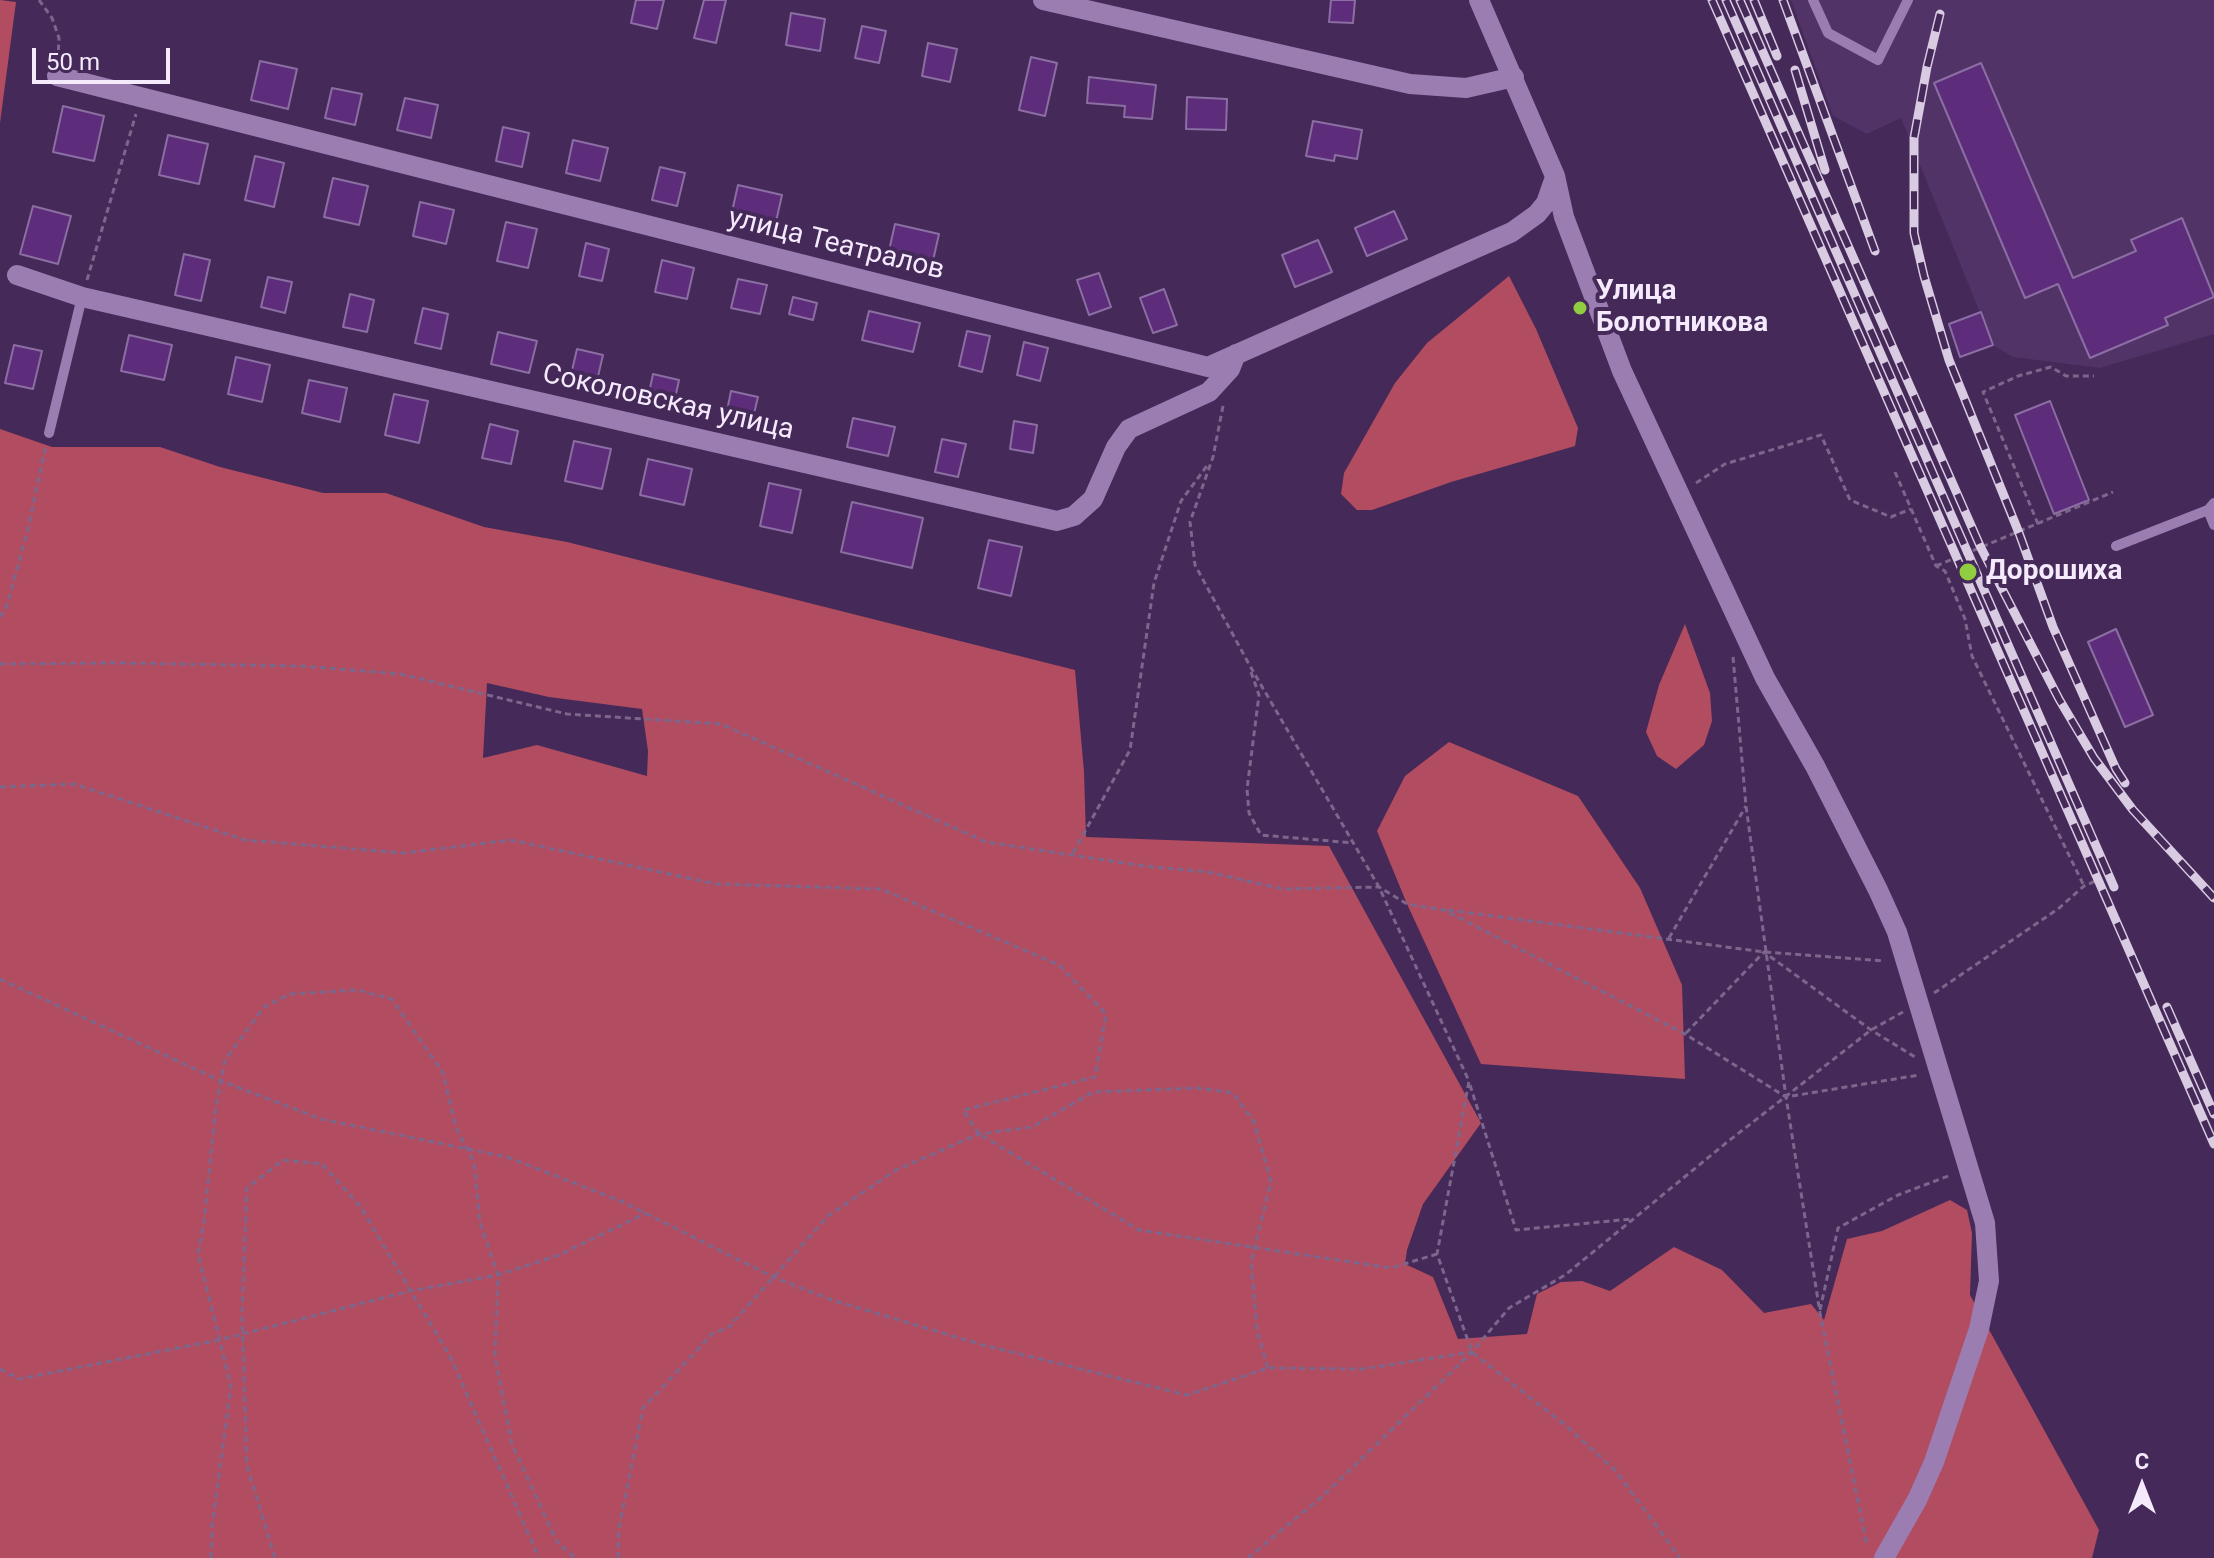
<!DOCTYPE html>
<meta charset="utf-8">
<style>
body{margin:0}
#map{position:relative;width:2214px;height:1558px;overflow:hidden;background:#452958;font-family:Roboto,sans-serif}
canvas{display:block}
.north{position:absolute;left:2102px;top:1446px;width:80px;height:80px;-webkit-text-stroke:6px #452958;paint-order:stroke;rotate:0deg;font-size:22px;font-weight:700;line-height:32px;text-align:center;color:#f4eafc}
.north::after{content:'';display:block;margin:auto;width:28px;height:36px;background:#f4eafc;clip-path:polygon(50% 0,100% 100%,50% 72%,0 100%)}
.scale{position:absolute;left:32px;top:48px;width:138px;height:36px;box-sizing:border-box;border:4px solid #f4eafc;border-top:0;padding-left:10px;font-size:24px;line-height:28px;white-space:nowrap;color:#f4eafc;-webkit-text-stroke:6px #452958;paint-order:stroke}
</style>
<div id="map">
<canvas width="2214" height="1558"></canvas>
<div class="north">С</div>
<div class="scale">50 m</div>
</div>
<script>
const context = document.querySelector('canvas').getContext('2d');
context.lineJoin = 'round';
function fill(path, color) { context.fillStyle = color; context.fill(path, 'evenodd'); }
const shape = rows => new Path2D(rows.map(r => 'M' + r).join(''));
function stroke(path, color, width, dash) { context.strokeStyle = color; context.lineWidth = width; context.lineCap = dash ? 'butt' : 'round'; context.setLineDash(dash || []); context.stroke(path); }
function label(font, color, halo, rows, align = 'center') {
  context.font = font + ' Roboto,sans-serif'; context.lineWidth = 8; context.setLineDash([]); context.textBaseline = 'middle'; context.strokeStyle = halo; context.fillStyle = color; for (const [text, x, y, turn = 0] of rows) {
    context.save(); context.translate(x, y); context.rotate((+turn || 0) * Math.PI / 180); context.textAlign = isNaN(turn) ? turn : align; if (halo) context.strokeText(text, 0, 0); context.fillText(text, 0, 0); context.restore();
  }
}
fill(shape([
 [1791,0,2214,0,2214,334,2100,368,2013,357,1993,345,1901,118,1867,134,1833,116]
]), '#513367');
fill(shape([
 [0,0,16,2,0,123],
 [1509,276,1536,329,1578,428,1575,446,1451,482,1372,510,1357,510,1341,494,1344,473,1395,383,1427,343],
 [0,429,52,447,160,447,220,467,323,493,386,493,484,527,567,542,1075,670,1084,772,1086,837,1329,846,1481,1123,1423,1204,1407,1250,1405,1264,1433,1277,1458,1339,1527,1334,1537,1294,1561,1282,1582,1281,1610,1291,1674,1247,1722,1270,1764,1313,1811,1304,1824,1320,1847,1239,1882,1231,1950,1200,1967,1210,1972,1233,1970,1295,2099,1530,2092,1558,0,1558],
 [487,683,549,697,642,709,648,751,647,776,537,745,483,758],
 [1685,624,1710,693,1712,721,1704,745,1676,769,1657,756,1646,732,1659,685],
 [1449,742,1578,796,1640,888,1682,985,1685,1079,1481,1064,1407,904,1377,831,1405,776]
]), '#b24d61');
const building = shape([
 [636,0,664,0,657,29,631,23,636,0],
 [704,0,726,0,716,43,694,38,704,0],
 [1331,0,1355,0,1353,23,1329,22,1331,0],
 [791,13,825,19,820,51,786,45,791,13],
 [862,26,886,31,879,63,855,58,862,26],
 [928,43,957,49,950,82,922,76,928,43],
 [1031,57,1057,63,1045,116,1019,110,1031,57],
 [260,61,297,69,288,109,251,100,260,61],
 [1981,63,2073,278,2136,251,2131,240,2182,218,2214,297,2165,318,2168,325,2090,358,2058,284,2025,298,1934,83,1981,63],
 [1089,77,1156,85,1152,119,1124,117,1125,106,1087,103,1089,77],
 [332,88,362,94,355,125,325,118,332,88],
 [1187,97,1227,99,1226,130,1186,129,1187,97],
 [405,98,438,105,431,138,397,130,405,98],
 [63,106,104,116,94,161,53,152,63,106],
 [1313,121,1362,130,1357,159,1335,155,1334,161,1306,156,1313,121],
 [503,127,529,133,522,167,496,161,503,127],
 [168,135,208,144,199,184,159,175,168,135],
 [573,140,608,148,600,181,566,173,573,140],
 [255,156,284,163,274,207,245,200,255,156],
 [660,167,685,173,677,206,652,200,660,167],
 [333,178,368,186,359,225,324,217,333,178],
 [738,185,782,195,775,226,731,216,738,185],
 [420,202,454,210,446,244,413,236,420,202],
 [33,206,71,216,58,264,20,254,33,206],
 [1394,211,1407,239,1367,256,1355,228,1394,211],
 [506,222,537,229,528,268,497,261,506,222],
 [895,224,939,234,932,265,888,255,895,224],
 [1318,240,1332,272,1295,287,1282,255,1318,240],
 [586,243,609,249,602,281,579,276,586,243],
 [184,254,210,260,201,301,175,295,184,254],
 [662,260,694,268,687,299,655,292,662,260],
 [1099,273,1111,307,1089,315,1077,280,1099,273],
 [268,277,292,282,285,313,261,307,268,277],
 [738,279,767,285,760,314,731,308,738,279],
 [1164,289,1177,325,1153,333,1140,298,1164,289],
 [350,294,374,300,367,332,343,327,350,294],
 [793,297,817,303,813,320,789,314,793,297],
 [423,308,448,314,441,349,415,343,423,308],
 [869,311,920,323,913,352,862,340,869,311],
 [1981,312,1993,345,1960,357,1949,324,1981,312],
 [967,331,990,336,982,372,959,366,967,331],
 [498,332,537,341,529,373,491,364,498,332],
 [129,335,172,345,164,380,121,371,129,335],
 [1024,342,1048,348,1040,381,1017,375,1024,342],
 [14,345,42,351,33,389,5,383,14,345],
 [577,349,603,355,595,389,569,383,577,349],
 [236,357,270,365,262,402,228,394,236,357],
 [653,374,679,380,673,408,647,402,653,374],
 [309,380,347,388,340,422,302,413,309,380],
 [731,391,758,397,752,422,726,416,731,391],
 [394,394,428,401,419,443,385,435,394,394],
 [2050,401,2089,500,2054,514,2015,415,2050,401],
 [853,418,895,427,888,456,847,447,853,418],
 [1014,421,1037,425,1033,453,1010,449,1014,421],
 [490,424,518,431,511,464,482,458,490,424],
 [942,439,966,444,958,477,935,472,942,439],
 [574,441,611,449,602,489,565,481,574,441],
 [648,459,692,469,684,505,640,495,648,459],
 [769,483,801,490,792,533,760,526,769,483],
 [852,502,923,518,912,568,841,552,852,502],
 [989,540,1022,547,1011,596,978,588,989,540],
 [2116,629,2153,715,2125,727,2088,642,2116,629]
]);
fill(building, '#5d2d7c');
stroke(building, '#8b6ea2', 2);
stroke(shape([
 [39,0,52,18,59,38,58,59],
 [87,280,136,114],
 [1223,406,1213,457,1190,522,1195,565,1250,666,1379,887,1469,1081,1437,1254,1472,1352,1565,1425,1615,1470,1680,1558],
 [1895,472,1936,566,1945,571,1965,619,1972,656,2084,886],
 [1696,483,1725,464,1821,435,1850,500,1891,517,1911,509],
 [2038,524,1983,392,2018,376,2051,367,2066,376,2094,376],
 [1936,566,2113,492],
 [0,617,6,609,28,529,46,445],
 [1733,657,1746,806,1786,1097,1820,1313,1867,1546],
 [0,664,120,663,301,666,400,674,567,714,721,724,986,842,1144,866,1208,872,1283,889,1379,887,1407,904,1444,910,1685,1034,1786,1097,1919,1075],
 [1251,672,1259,695,1247,789,1249,813,1261,835,1353,843],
 [0,787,74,784,245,840,404,853,511,840,716,884,881,889,1059,965,1106,1014,1095,1077,963,1110,979,1134,1139,1230,1391,1268,1437,1254],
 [1073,853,1130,750,1154,583,1181,501,1209,463],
 [1448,910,1764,952,1885,961],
 [1669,938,1746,806],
 [0,979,221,1081,321,1119,507,1157,623,1202,773,1277,832,1300,983,1345,1187,1395,1268,1368,1362,1369,1472,1352],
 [1934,993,2058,909,2084,886,2098,880],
 [1686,1033,1764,952,1871,1030,1915,1057],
 [1470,1085,1516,1230,1631,1219],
 [1820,1310,1838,1228,1898,1195,1951,1175],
 [0,1369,19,1379,219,1340,410,1291,498,1275,559,1255,646,1213],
 [211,1558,212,1527,231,1386,198,1254,204,1222,216,1106,225,1060,264,1007,290,994,357,990,392,999,443,1073,456,1128,474,1162,480,1223,498,1275,495,1357,512,1444,557,1542,575,1558],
 [275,1558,247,1466,242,1314,247,1188,283,1160,322,1164,360,1206,451,1358,539,1558],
 [618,1558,619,1528,643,1408,713,1333,728,1328,828,1216,896,1170,979,1134,1032,1127,1093,1092,1198,1088,1233,1093,1254,1122,1271,1182,1251,1261,1257,1331,1268,1368],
 [1248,1558,1325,1494,1472,1352,1509,1308,1565,1275,1726,1143,1871,1030,1903,1012]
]), '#7d668c', 3, [6, 4]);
stroke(shape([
 [1813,0,1828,33,1878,60,1908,0],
 [49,433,82,297],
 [2208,510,2214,525],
 [2116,546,2208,510,2214,503]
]), '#9b7db2', 10);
stroke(shape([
 [1043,0,1410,84,1466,88,1514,77],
 [1479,0,1555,176,1564,217,1622,371,1765,678,1815,766,1878,890,1897,932,1985,1223,1989,1281,1979,1329,1934,1462,1917,1500,1884,1558],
 [57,76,1208,367,1512,232,1537,214,1546,203,1554,180],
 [17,275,82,297,1057,521,1074,516,1093,499,1116,447,1129,429,1209,392,1230,369,1236,354]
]), '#9b7db2', 20);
const rail = shape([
 [1712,0,2214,1144],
 [1726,0,2114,887],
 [1740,0,1981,548,2059,699,2094,758,2133,810,2214,898],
 [1754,0,1777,56],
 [1783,0,1875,251],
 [1940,14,1927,67,1914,138,1914,233,1924,276,1949,360,2019,533,2053,627,2116,769,2125,783],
 [1795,70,1825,170],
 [2167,1007,2214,1114]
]);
stroke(rail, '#d8cbe2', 9);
stroke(rail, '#452958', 6, [18]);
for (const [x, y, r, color] of [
 [1580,308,8,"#90cd40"],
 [1968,572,10,"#90cd40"]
]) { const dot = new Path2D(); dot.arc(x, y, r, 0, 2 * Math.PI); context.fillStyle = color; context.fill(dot); stroke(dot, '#452958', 3); }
label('28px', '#f4eafc', '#452958', [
 ["улица Театралов",836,245,14],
 ["Соколовская улица",668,403,13]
]);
label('bold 28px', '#f4eafc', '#452958', [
 ["Улица",1596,292],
 ["Болотникова",1596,324],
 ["Дорошиха",1986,572]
], 'left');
</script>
